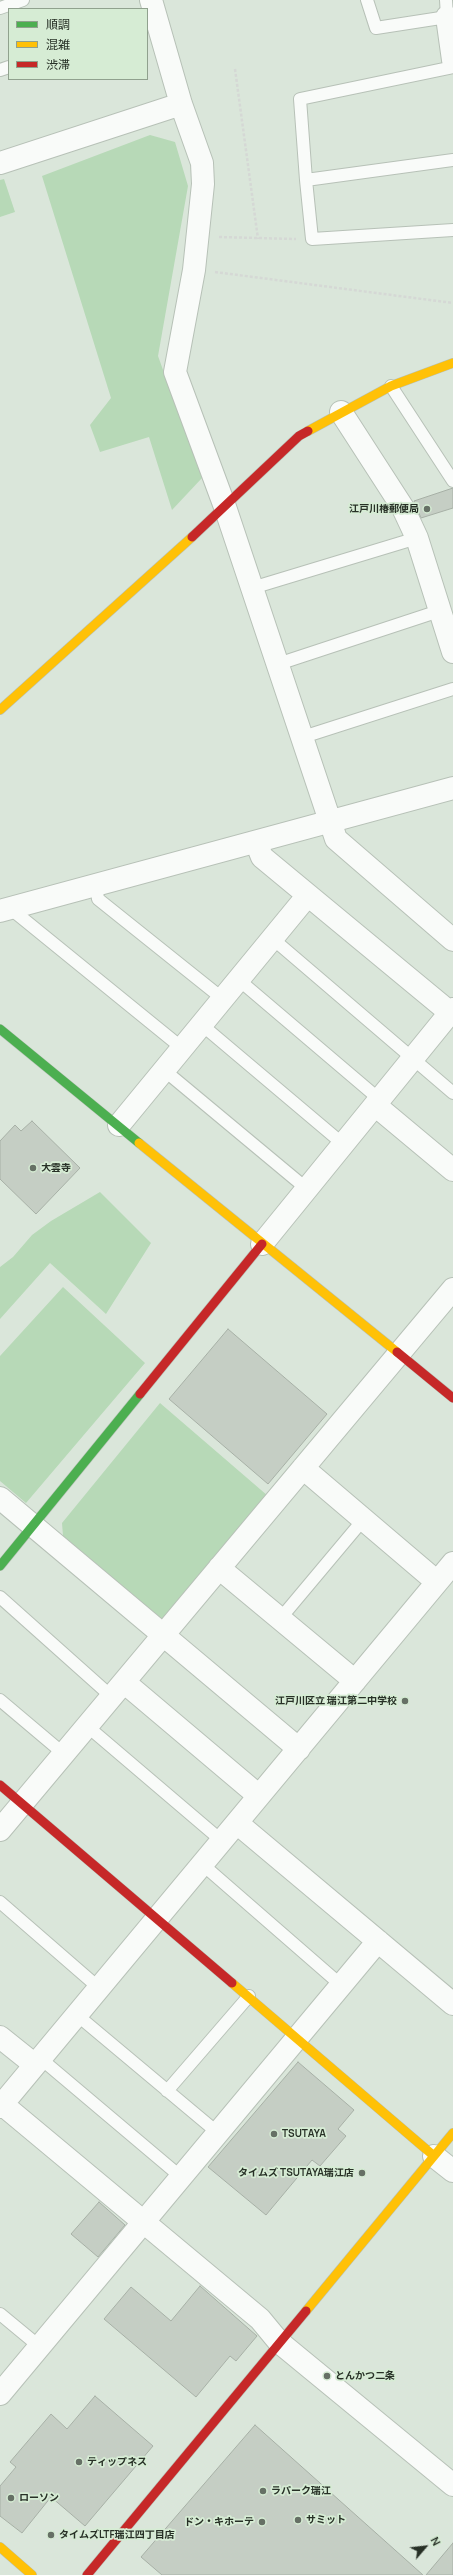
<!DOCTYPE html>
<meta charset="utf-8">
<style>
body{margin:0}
#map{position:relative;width:453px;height:2575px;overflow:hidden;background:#dae6da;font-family:Manrope,"Noto Sans JP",sans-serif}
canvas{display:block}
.legend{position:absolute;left:8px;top:8px;width:140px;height:72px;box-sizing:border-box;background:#d6ecd4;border:1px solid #90a18e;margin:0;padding:5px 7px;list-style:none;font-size:12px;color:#273026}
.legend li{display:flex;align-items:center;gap:8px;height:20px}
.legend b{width:20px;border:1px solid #90a18e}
.north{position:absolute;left:405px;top:2527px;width:40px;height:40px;-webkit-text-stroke:3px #d6ecd4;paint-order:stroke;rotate:62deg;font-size:11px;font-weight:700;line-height:16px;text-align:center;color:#273026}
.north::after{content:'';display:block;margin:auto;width:14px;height:18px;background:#273026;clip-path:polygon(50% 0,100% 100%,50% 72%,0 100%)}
</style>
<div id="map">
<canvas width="453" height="2575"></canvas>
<ul class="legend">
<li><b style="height:5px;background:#4caf50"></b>順調</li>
<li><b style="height:5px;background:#ffc107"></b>混雑</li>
<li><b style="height:5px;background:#c62828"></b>渋滞</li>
</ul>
<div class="north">N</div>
</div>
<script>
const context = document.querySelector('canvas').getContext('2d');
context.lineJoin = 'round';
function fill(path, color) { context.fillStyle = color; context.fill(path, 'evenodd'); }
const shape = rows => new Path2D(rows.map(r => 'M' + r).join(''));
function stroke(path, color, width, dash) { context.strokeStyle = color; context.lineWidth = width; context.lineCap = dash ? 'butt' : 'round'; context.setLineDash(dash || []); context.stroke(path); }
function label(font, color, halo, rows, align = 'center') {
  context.font = font + ' Manrope,"Noto Sans JP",sans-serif'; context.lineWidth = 3.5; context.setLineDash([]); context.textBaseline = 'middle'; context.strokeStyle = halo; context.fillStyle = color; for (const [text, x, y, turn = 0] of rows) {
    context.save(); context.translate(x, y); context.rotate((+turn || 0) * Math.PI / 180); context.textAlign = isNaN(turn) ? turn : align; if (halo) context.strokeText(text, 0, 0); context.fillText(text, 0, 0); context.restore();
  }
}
fill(shape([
 [150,135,175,142,188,186,158,356,202,478,172,510,149,437,100,452,90,425,111,398,42,176],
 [4,179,15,212,0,217,0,180],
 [100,1192,151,1243,106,1314,50,1263,0,1319,0,1267,13,1257,32,1235,51,1221],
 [63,1287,145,1363,26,1503,0,1481,0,1356],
 [160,1403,268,1496,166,1618,156,1619,63,1536,62,1523]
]), '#b7d9b7');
const building = shape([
 [453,488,453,508,421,518,414,501,453,488],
 [32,1121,80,1168,36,1214,0,1179,0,1141,15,1125,21,1131,32,1121],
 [228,1329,327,1414,268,1484,169,1399,228,1329],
 [298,2062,354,2110,338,2129,346,2136,320,2166,312,2160,266,2215,208,2167,298,2062],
 [99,2202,125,2225,98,2257,71,2234,99,2202],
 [200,2286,257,2336,236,2361,230,2356,196,2397,104,2319,131,2287,171,2321,200,2286],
 [95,2396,153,2446,85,2526,51,2497,22,2533,0,2516,0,2486,16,2467,10,2462,51,2414,67,2429,95,2396],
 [255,2425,423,2575,162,2575,141,2557,255,2425],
 [453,2543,453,2575,426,2575,453,2543]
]);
fill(building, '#c5cec4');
stroke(building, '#a7b0a6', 1);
const lane = shape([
 [367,0,376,28,447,17,446,0],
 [0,8,23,0],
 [453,67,300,99,306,180,453,160],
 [0,70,9,67],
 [306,180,312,239,453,230],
 [391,386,453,481],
 [252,588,417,538],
 [278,664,439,611],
 [303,737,453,689],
 [96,885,98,899,223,999],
 [11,909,182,1048],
 [273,939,453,1093],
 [239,980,379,1099],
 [202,1025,343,1144],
 [164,1070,307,1189],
 [0,1597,112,1697],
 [280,1619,363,1520],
 [0,1700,64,1754],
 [87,1726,222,1841],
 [202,1864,341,1985],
 [0,1902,99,1988],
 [77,2015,218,2133],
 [40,2058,181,2177],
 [167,2091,249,1996],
 [0,2314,40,2347]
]);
const street = shape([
 [151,0,181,104,202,163,203,184,194,270,175,372,225,507,336,839,453,940],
 [447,17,453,60],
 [0,163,181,104],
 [341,412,403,508,417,538,453,652],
 [256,842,262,857,453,1015],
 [0,911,453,788],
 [375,1105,453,1170],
 [119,1125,308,895],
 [262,1244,453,1009],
 [303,1468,437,1582],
 [0,1498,299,1749],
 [219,1568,355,1681],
 [124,1682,259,1796],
 [237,1823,453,2004],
 [0,1830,453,1289],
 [0,2037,35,2065],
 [2,2104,260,2319,279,2342,453,2485],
 [0,2107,453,1563],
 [434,2156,453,2171],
 [0,2394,378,1941]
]);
const fast = shape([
 [0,1029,139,1143],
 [0,1566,140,1394]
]);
const slow = shape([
 [308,431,391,386,453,363],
 [0,710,192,537],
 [139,1143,397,1352],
 [232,1983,434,2156],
 [306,2311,453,2133],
 [0,2547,32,2575]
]);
const jam = shape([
 [192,537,299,436,308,431],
 [397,1352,453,1398],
 [140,1394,262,1244],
 [0,1785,232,1983],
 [87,2575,306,2311]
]);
stroke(lane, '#b7c1b7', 14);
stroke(street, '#b7c1b7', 24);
stroke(fast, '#b7c1b7', 10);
stroke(slow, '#b7c1b7', 10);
stroke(jam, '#b7c1b7', 10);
stroke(shape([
 [235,69,258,239],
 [219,237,296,239],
 [215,272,453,303]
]), '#d5d8d5', 2.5, [3, 2]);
stroke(lane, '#f9fbf9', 12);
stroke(street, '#f9fbf9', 22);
stroke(fast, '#4caf50', 9);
stroke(slow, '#ffc107', 9);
stroke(jam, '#c62828', 9);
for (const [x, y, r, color] of [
 [427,509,4,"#667065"],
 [33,1168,4,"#667065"],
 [405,1701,4,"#667065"],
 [274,2134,4,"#667065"],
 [362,2173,4,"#667065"],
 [327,2376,4,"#667065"],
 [79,2462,4,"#667065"],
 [263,2491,4,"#667065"],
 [11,2498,4,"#667065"],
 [298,2520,4,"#667065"],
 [262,2522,4,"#667065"],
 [51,2535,4,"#667065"]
]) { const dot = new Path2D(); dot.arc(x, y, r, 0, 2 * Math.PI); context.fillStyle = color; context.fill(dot); stroke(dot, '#d6ecd4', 1.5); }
label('bold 10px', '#273026', '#d6ecd4', [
 ["江戸川椿郵便局",419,509,"right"],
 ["大雲寺",41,1168],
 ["江戸川区立 瑞江第二中学校",397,1701,"right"],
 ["TSUTAYA",282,2134],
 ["タイムズ TSUTAYA瑞江店",354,2173,"right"],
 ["とんかつ二条",335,2376],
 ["ティップネス",87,2462],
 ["ラパーク瑞江",271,2491],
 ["ローソン",19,2498],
 ["サミット",306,2520],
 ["ドン・キホーテ",254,2522,"right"],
 ["タイムズLTF瑞江四丁目店",59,2535]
], 'left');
</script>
